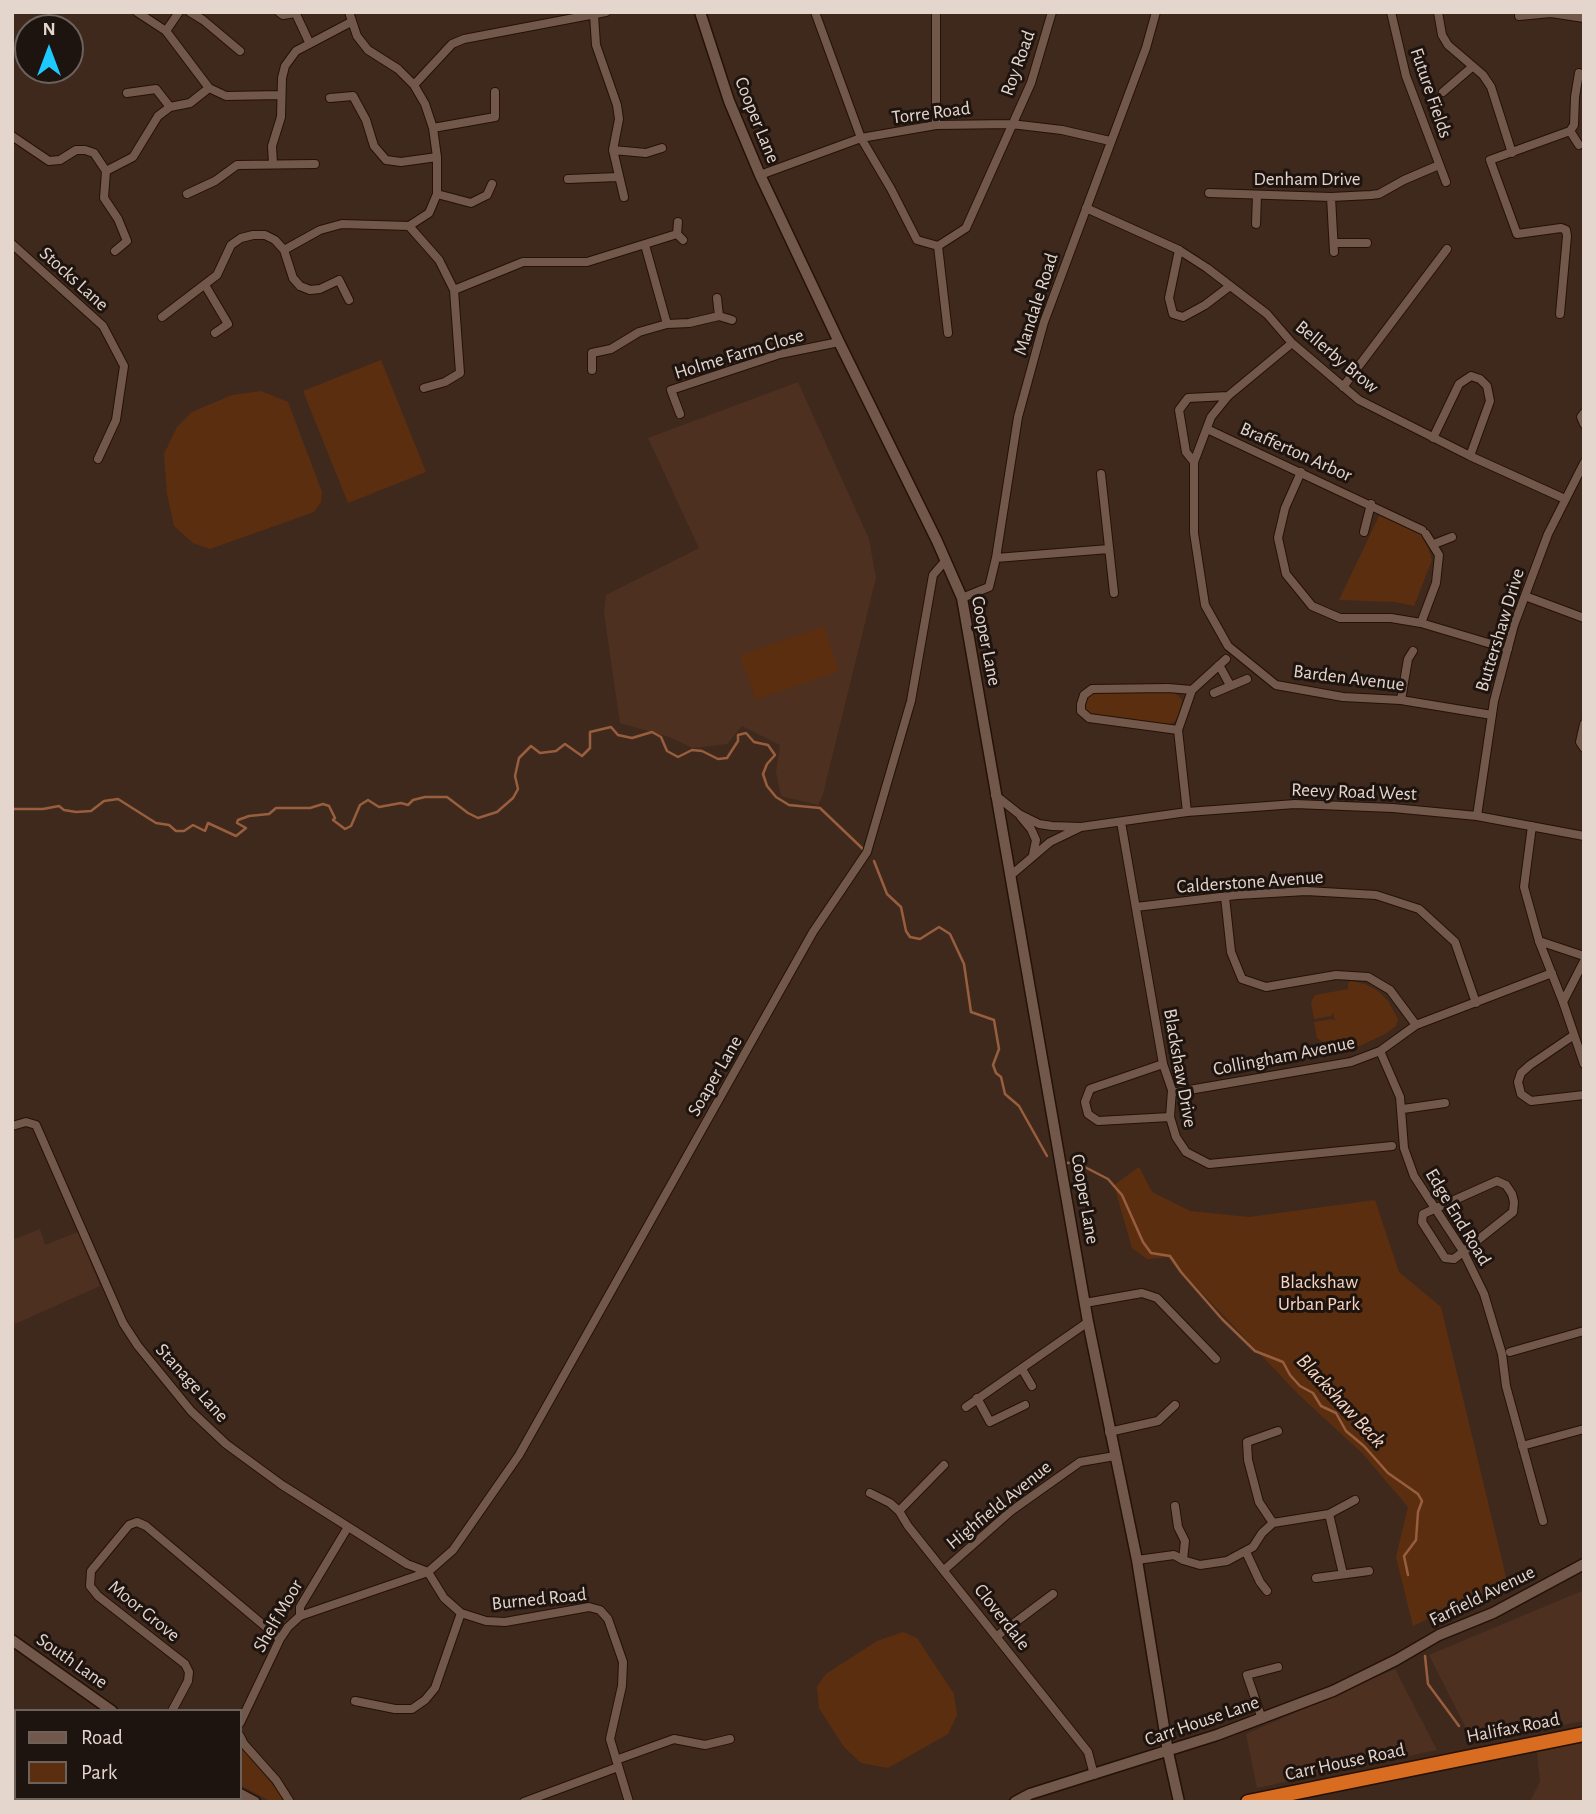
<!DOCTYPE html>
<style>
body{margin:0}
#map{position:relative;width:1596px;height:1814px;overflow:hidden;background:#3f291d;font-family:"Alegreya Sans",sans-serif}
canvas{display:block}
.frame{position:absolute;inset:0;border:14px solid #e4d5cd;pointer-events:none}
.legend{position:absolute;left:14px;top:1709px;width:228px;height:91px;box-sizing:border-box;background:#1e140f;border:2px solid #6d615b;margin:0;padding:9px 12px;list-style:none;font-size:21px;color:#e4d5cd}
.legend li{display:flex;align-items:center;gap:14px;height:35px}
.legend b{width:35px;border:2px solid #6d615b}
.north{position:absolute;left:14px;top:14px;width:70px;height:70px;box-sizing:border-box;background:#1e140f;border:2px solid #6d615b;border-radius:50%;rotate:0deg;font-size:19px;font-weight:700;line-height:28px;text-align:center;color:#e4d5cd}
.north::after{content:'';display:block;margin:auto;width:24px;height:32px;background:#1dc9fd;clip-path:polygon(50% 0,100% 100%,50% 72%,0 100%)}
</style>
<div id="map">
<canvas width="1596" height="1814"></canvas>
<div class="frame"></div>
<ul class="legend">
<li><b style="height:9px;background:#71584a"></b>Road</li>
<li><b style="height:19px;background:#5c2e10"></b>Park</li>
</ul>
<div class="north">N</div>
</div>
<script>
const context = document.querySelector('canvas').getContext('2d');
context.lineJoin = 'round';
function fill(path, color) { context.fillStyle = color; context.fill(path, 'evenodd'); }
const shape = rows => new Path2D(rows.map(r => 'M' + r).join(''));
function stroke(path, color, width, dash) { context.strokeStyle = color; context.lineWidth = width; context.lineCap = dash ? 'butt' : 'round'; context.setLineDash(dash || []); context.stroke(path); }
function label(font, color, halo, rows, align = 'center') {
  context.font = font + ' "Alegreya Sans",sans-serif'; context.lineWidth = 6; context.setLineDash([]); context.textBaseline = 'middle'; context.strokeStyle = halo; context.fillStyle = color; for (const [text, x, y, turn = 0] of rows) {
    context.save(); context.translate(x, y); context.rotate((+turn || 0) * Math.PI / 180); context.textAlign = isNaN(turn) ? turn : align; if (halo) context.strokeText(text, 0, 0); context.fillText(text, 0, 0); context.restore();
  }
}
fill(shape([
 [798,382,869,539,876,578,823,794,818,805,781,796,776,772,780,745,742,726,727,744,693,748,669,737,620,723,604,613,606,595,699,548,648,438],
 [40,1229,45,1245,78,1232,100,1286,15,1324,12,1319,12,1240],
 [1584,1590,1584,1721,1473,1742,1429,1655],
 [1395,1669,1437,1750,1257,1788,1246,1734],
 [1584,1742,1584,1802,1530,1802,1540,1781,1537,1752]
]), '#4d3020');
fill(shape([
 [381,360,426,472,348,503,303,391],
 [261,391,288,402,322,492,321,502,314,512,210,549,193,543,174,526,167,494,164,454,177,427,192,412,232,395],
 [1380,514,1414,529,1422,535,1428,548,1432,560,1414,606,1395,602,1339,600],
 [824,626,839,671,756,700,740,655],
 [1096,691,1174,692,1182,700,1180,713,1175,721,1168,725,1093,715,1086,711,1084,704,1085,698],
 [1351,981,1365,984,1378,991,1388,1001,1398,1019,1396,1026,1385,1034,1351,1050,1347,1038,1323,1042,1317,1038,1314,1022,1332,1019,1335,1021,1333,1013,1331,1016,1314,1019,1311,1002,1315,995,1348,989,1348,983],
 [1139,1167,1152,1192,1190,1211,1249,1217,1375,1200,1399,1272,1441,1307,1507,1581,1413,1626,1396,1557,1408,1507,1363,1454,1299,1395,1168,1257,1147,1259,1132,1248,1114,1185],
 [903,1632,917,1638,954,1694,957,1715,948,1734,888,1768,861,1763,844,1747,819,1708,817,1686,826,1674,877,1641],
 [240,1747,241,1747,287,1802,272,1802,240,1785]
]), '#5c2e10');
stroke(shape([
 [12,809,43,809,59,806,64,810,76,812,91,811,104,801,118,799,156,823,169,825,176,831,184,831,193,825,205,831,208,823,236,836,246,828,237,823,238,820,249,816,269,814,276,808,310,808,323,804,329,806,335,818,333,820,345,829,351,826,360,805,368,800,379,807,401,803,408,805,413,800,425,797,447,797,468,813,478,818,497,812,513,798,518,789,515,776,519,758,531,746,540,753,556,751,565,744,582,756,590,748,590,732,611,727,618,735,632,738,652,732,661,737,667,751,678,757,692,750,702,751,718,759,727,758,738,741,738,735,746,733,754,742,768,745,775,755,767,764,763,774,767,786,776,797,789,805,820,808,864,850],
 [874,861,887,894,901,907,906,931,910,937,920,939,939,927,950,934,964,964,971,1012,994,1020,999,1049,993,1065,996,1073,1001,1077,1005,1094,1019,1106,1047,1156],
 [1067,1163,1075,1162,1108,1179,1122,1195,1143,1242,1151,1253,1170,1256,1181,1272,1222,1319,1255,1351,1283,1362,1290,1375,1300,1386,1313,1393,1321,1406,1336,1413,1346,1431,1364,1446,1388,1473,1418,1494,1422,1501,1418,1512,1416,1540,1404,1556,1408,1575],
 [1425,1656,1428,1684,1459,1726]
]), '#985e3d', 2.5);
const street = shape([
 [137,12,166,31,209,88,226,96,281,95],
 [190,12,203,20,240,51],
 [279,12,283,15,295,13],
 [295,12,309,42],
 [349,12,357,36,368,50,398,69,414,85,425,104,433,128,437,157,437,194,429,213,409,226],
 [815,12,861,138,891,189,917,240,938,246,966,228,1031,83,1052,12],
 [936,12,936,125],
 [1391,12,1406,76,1446,182],
 [1438,12,1442,35,1448,45,1483,75,1491,87,1512,153],
 [594,15,596,45,617,105,619,119,613,150,624,197],
 [1519,16,1551,13,1584,18],
 [166,31,179,12],
 [414,85,452,44,464,39,606,12],
 [1443,92,1472,67],
 [127,93,156,89,170,107],
 [330,98,353,96,366,120,374,146,386,160,401,162,437,157],
 [433,128,495,117,495,92],
 [1570,131,1579,145],
 [12,136,49,161,60,160,76,150,85,150,94,153,106,171],
 [613,150,646,153,662,148],
 [273,164,272,146,281,117,282,78,285,66,296,51,351,22],
 [760,175,861,138,936,125,1011,124,1062,130,1110,141],
 [568,179,618,177],
 [1209,193,1331,197,1371,195,1379,194,1404,180,1439,165],
 [187,194,215,181,237,165,315,164],
 [437,194,471,203,487,195,492,184],
 [1331,197,1334,252],
 [1086,208,1179,250,1207,268,1267,314,1292,343,1359,400,1470,456,1565,499],
 [678,222,677,234,683,240],
 [1256,224,1257,195],
 [409,226,439,260,454,290,460,373,445,382,424,388],
 [1334,243,1367,243],
 [12,244,103,326,124,366,116,420,98,459],
 [645,245,667,324],
 [938,246,948,333],
 [284,250,320,230,342,224,409,226],
 [1179,250,1169,298,1173,314,1183,317,1205,305,1230,286],
 [115,251,127,241,118,219,104,198,106,171,133,157,158,116,170,107,190,103,209,88],
 [205,285,228,324,215,333],
 [454,290,523,262,587,262,677,234],
 [717,298,719,316],
 [1560,314,1567,236,1566,230,1561,228,1517,234,1490,160,1570,131,1574,125,1575,97,1579,73],
 [162,317,217,275,231,245,241,238,253,235,265,235,275,240,284,250,293,278,300,286,310,290,320,289,339,280,349,300],
 [1292,343,1228,396,1211,417,1194,462,1194,533,1205,605,1228,646,1276,685,1343,697,1401,700,1492,715],
 [592,370,592,353,611,349,639,332,667,324,689,323,719,316,732,320],
 [1343,387,1447,249],
 [1584,413,1581,417,1584,424],
 [680,414,671,390,780,354,839,342],
 [1207,429,1422,530],
 [1433,438,1459,384,1471,376,1480,379,1487,386,1490,401,1470,456],
 [1194,462,1186,452,1179,410,1188,398,1228,396],
 [1301,472,1285,508,1278,538,1286,574,1312,606,1340,618,1391,618,1421,623,1508,649],
 [1101,474,1114,593],
 [1364,532,1371,504],
 [1434,544,1452,537],
 [996,558,1109,549],
 [1525,596,1584,618],
 [962,598,989,587,996,558,1018,417,1044,322,1146,48,1156,12],
 [1421,623,1436,583,1439,555,1426,534],
 [1219,665,1230,685],
 [1214,693,1247,679],
 [1401,700,1408,659,1413,651],
 [1584,724,1580,742,1584,748],
 [1178,730,1089,718,1081,711,1081,704,1084,695,1092,689,1168,688,1192,690],
 [995,795,1019,814,1039,824,1052,826,1081,827,1187,812,1295,804,1393,808,1477,816,1584,836],
 [1187,812,1178,730,1192,690,1226,659],
 [1477,816,1494,701,1514,625,1548,534,1584,463],
 [1021,817,1031,829,1036,840,1033,855],
 [1121,822,1163,1064,1172,1090,1170,1117,1176,1137,1186,1152,1209,1164,1392,1146],
 [1532,826,1524,887,1539,941,1563,1002,1584,1064],
 [1010,876,1050,842,1079,828],
 [1225,897,1231,952,1242,979,1266,987,1336,975,1368,977,1390,990,1416,1025],
 [1136,907,1237,895,1306,891,1376,895,1419,909,1455,942,1476,1003],
 [1539,941,1584,956],
 [1563,1002,1584,961],
 [1574,1035,1530,1065,1521,1073,1518,1082,1521,1094,1531,1101,1584,1095],
 [1380,1051,1400,1097,1404,1148,1414,1176,1463,1251,1484,1294,1502,1354,1506,1386,1543,1521],
 [1163,1064,1090,1089,1085,1102,1088,1114,1098,1121,1170,1117],
 [1172,1093,1351,1062,1380,1051,1416,1025,1552,973],
 [1403,1109,1445,1103],
 [12,1126,26,1122,36,1125,123,1323,138,1346,191,1411,226,1444,282,1485,407,1564,428,1572],
 [1497,1181,1506,1185,1512,1194,1514,1202,1513,1212,1454,1259,1445,1258,1422,1222,1423,1214,1497,1181],
 [1085,1303,1142,1293,1157,1298,1216,1359],
 [1510,1352,1584,1331],
 [1022,1369,1032,1386],
 [977,1398,990,1422,1025,1405],
 [966,1407,1088,1322],
 [1109,1432,1158,1421,1175,1405],
 [1522,1446,1584,1429],
 [870,1493,890,1503,899,1511,908,1526,1088,1752,1094,1775],
 [1175,1506,1178,1527,1185,1541,1183,1560],
 [899,1511,944,1465],
 [1329,1514,1343,1574],
 [1273,1523,1259,1502,1248,1460,1247,1442,1278,1431],
 [1246,1552,1260,1582,1267,1591],
 [1137,1560,1174,1555,1183,1560,1200,1565,1227,1561,1253,1547,1262,1533,1273,1523,1329,1514,1355,1500],
 [944,1570,1011,1511,1080,1462,1115,1456],
 [428,1572,444,1598,461,1613,486,1621,505,1622,589,1607,600,1610,608,1619,623,1662,622,1686,610,1739,629,1802],
 [1316,1578,1369,1571],
 [300,1616,428,1572,453,1550,519,1455,813,932,867,852,911,701,933,575,946,560],
 [997,1636,1053,1594],
 [355,1701,395,1709,412,1709,425,1700,435,1688,461,1613],
 [172,1711,188,1681,189,1672,185,1664,98,1596,90,1586,91,1571,129,1525,137,1522,146,1526,280,1639],
 [1262,1719,1247,1675,1278,1667],
 [240,1723,280,1639,288,1627,300,1616,300,1607,348,1527],
 [240,1736,244,1744,276,1780,290,1802],
 [616,1760,674,1739,705,1745,730,1739],
 [524,1802,618,1767]
]);
const secondary = shape([
 [700,12,729,101,760,175,839,342,937,541,962,598,1088,1322,1137,1560,1168,1752,1179,1802],
 [12,1640,112,1711],
 [240,1794,255,1802],
 [1015,1802,1030,1794,1217,1735,1333,1691,1396,1660,1439,1635,1493,1613,1584,1564]
]);
const highway = shape([
 [1248,1802,1584,1734]
]);
stroke(street, '#251106', 10);
stroke(secondary, '#251106', 13);
stroke(highway, '#251106', 17);
stroke(street, '#71584a', 8);
stroke(secondary, '#71584a', 10);
stroke(highway, '#d86c21', 14);
label('19px', '#e4d5cd', '#1e140f', [
 ["Roy Road",1018,63,-70],
 ["Future Fields",1431,93,71],
 ["Torre Road",931,113,-7],
 ["Cooper Lane",757,120,68],
 ["Denham Drive",1307,179],
 ["Stocks Lane",74,279,42],
 ["Mandale Road",1036,304,-72],
 ["Holme Farm Close",739,354,-17],
 ["Bellerby Brow",1337,357,40],
 ["Brafferton Arbor",1296,452,24],
 ["Buttershaw Drive",1500,630,-73],
 ["Cooper Lane",986,641,79],
 ["Barden Avenue",1349,678,7],
 ["Reevy Road West",1354,792,2],
 ["Calderstone Avenue",1250,882,-4],
 ["Collingham Avenue",1284,1056,-11],
 ["Blackshaw Drive",1180,1068,80],
 ["Soaper Lane",715,1076,-60],
 ["Cooper Lane",1085,1199,80],
 ["Edge End Road",1458,1217,59],
 ["Stanage Lane",192,1383,48],
 ["Highfield Avenue",999,1505,-39],
 ["Farfield Avenue",1482,1596,-26],
 ["Burned Road",539,1599,-6],
 ["Moor Grove",144,1611,39],
 ["Shelf Moor",278,1616,-60],
 ["Cloverdale",1002,1617,52],
 ["South Lane",72,1661,35],
 ["Carr House Lane",1202,1721,-19],
 ["Halifax Road",1513,1728,-11],
 ["Carr House Road",1345,1762,-12]
]);
label('19px', '#f8d5c2', '#1e140f', [
 ["Blackshaw",1319,1282],
 ["Urban Park",1319,1304]
]);
label('italic 21px', '#f8d5c1', '#1e140f', [
 ["Blackshaw Beck",1341,1401,47]
]);
</script>
